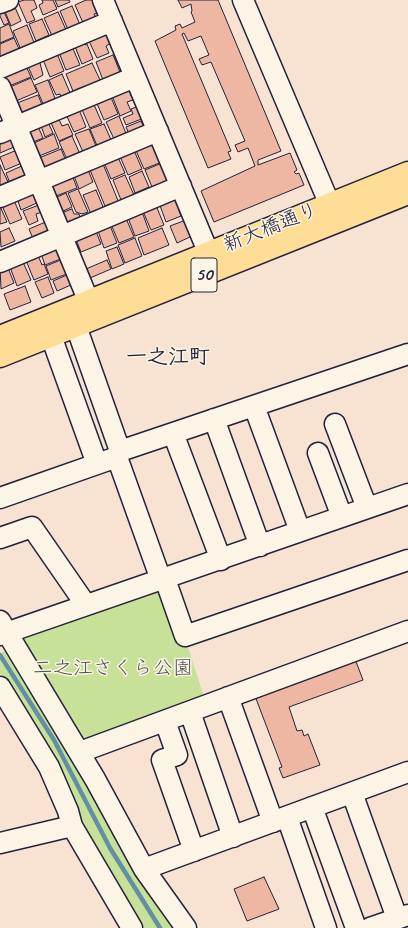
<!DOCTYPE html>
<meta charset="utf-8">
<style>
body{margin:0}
canvas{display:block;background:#f8e2d2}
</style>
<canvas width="408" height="928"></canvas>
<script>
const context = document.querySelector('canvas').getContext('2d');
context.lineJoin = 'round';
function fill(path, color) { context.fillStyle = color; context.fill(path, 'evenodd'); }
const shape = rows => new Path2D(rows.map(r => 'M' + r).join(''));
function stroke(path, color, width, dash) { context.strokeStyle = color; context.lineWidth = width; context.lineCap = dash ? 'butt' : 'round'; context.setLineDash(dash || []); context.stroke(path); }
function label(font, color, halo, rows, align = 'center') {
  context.font = font + ' Caveat,"Klee One",sans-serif'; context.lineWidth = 3; context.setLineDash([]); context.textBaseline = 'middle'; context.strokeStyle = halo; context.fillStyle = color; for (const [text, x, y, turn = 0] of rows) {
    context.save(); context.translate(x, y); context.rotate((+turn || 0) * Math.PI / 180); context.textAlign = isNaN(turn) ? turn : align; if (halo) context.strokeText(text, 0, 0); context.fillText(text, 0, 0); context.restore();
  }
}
fill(shape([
 [167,582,207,706,81,751,12,634],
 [9,648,179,928,140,928,87,836,55,767,0,673,0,654]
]), '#c7e198');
stroke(shape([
 [0,655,54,740,110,848,160,928]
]), '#628fa6', 4.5);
const building = shape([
 [24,0,34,0,37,8,31,11,35,20,27,23,18,2,24,0],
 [42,0,53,0,57,9,43,15,39,5,43,3,42,0],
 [55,0,69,0,70,2,58,7,55,0],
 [86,0,93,0,99,13,94,14,97,20,84,25,75,5,86,0],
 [178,0,218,0,281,151,258,160,258,165,290,153,297,170,294,172,296,174,299,173,304,185,214,222,201,191,255,166,248,148,238,152,235,145,245,141,211,62,202,65,199,59,209,55,201,36,188,41,184,33,182,34,231,151,228,152,231,159,208,168,155,41,176,30,175,26,180,24,182,28,195,22,191,12,192,11,191,4,182,8,178,0],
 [14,5,21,21,11,26,4,9,14,5],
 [72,6,81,27,69,32,60,11,72,6],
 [4,12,9,23,4,25,0,16,0,13,4,12],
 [58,12,67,32,53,38,44,18,58,12],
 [42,19,49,35,36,41,29,24,42,19],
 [9,24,14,37,0,43,0,28,9,24],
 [27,25,35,45,21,50,13,31,27,25],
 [106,31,111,43,106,46,109,53,97,58,88,39,106,31],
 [14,38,20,51,0,59,0,44,14,38],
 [82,40,85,45,87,44,93,59,82,64,74,44,82,40],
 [71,44,80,65,66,70,58,50,71,44],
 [56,51,64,71,50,77,42,57,56,51],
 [113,55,120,72,103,80,96,62,113,55],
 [39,59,43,75,34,80,27,64,39,59],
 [92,63,101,82,86,88,85,86,73,91,66,74,92,63],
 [25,64,31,77,9,86,5,77,25,64],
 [62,74,71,95,62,99,60,94,56,95,49,80,62,74],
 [31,78,37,92,16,101,10,87,31,78],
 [48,80,56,101,44,106,35,85,48,80],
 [127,86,133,100,127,102,131,111,120,116,111,93,127,86],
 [38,95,43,107,25,114,21,113,17,103,38,95],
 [110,95,118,114,104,120,95,99,110,95],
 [92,100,102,123,90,128,80,105,92,100],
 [139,106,144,118,126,125,123,118,133,114,131,109,139,106],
 [78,107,86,127,74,132,65,112,78,107],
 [57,115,62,126,68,124,73,135,59,141,49,118,57,115],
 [119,116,127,136,115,141,106,122,119,116],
 [47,120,53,133,45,137,40,123,47,120],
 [141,121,145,130,130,136,126,127,141,121],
 [37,124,43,138,33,142,28,128,37,124],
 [104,124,112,142,98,148,90,129,104,124],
 [89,129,96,146,83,152,75,134,89,129],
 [54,134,59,148,39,156,34,143,54,134],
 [10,136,14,147,0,153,0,140,10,136],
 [72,136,80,154,67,159,59,142,72,136],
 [154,144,162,162,144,169,134,146,144,147,154,144],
 [133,148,142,169,128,175,119,154,133,148],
 [61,149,67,163,44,169,39,158,61,149],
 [17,150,22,163,5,170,0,157,17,150],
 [117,155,125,173,111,179,103,160,117,155],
 [162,163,169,181,154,192,145,170,162,163],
 [103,164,119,203,111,206,110,204,105,206,90,170,103,164],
 [0,165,9,184,0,188,0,165],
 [24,165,28,175,11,186,6,173,24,165],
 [88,170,93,182,79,189,74,176,88,170],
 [142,171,149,187,135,193,129,177,142,171],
 [72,175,77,188,56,196,51,184,72,175],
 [125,175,134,195,121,200,113,180,125,175],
 [78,189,88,212,82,214,76,212,68,193,78,189],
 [96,190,104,209,91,214,83,195,96,190],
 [34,191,39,202,21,210,17,198,34,191],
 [66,193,72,207,61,212,55,198,66,193],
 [174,197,181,216,166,222,159,203,174,197],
 [13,198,22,219,10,224,1,203,13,198],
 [155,203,164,225,151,230,142,209,155,203],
 [39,205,42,212,36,214,38,221,29,225,23,211,39,205],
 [0,206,7,222,0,224,0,206],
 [72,209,74,214,79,214,82,221,70,226,65,223,61,213,72,209],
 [141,209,149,231,135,236,127,215,141,209],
 [125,216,134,237,119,243,110,222,125,216],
 [186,220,192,236,177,243,170,226,186,220],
 [48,221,51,229,34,241,29,229,48,221],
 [109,223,117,243,104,248,97,228,109,223],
 [9,228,15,241,1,247,0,232,9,228],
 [162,228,169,245,144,255,138,238,162,228],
 [95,229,101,244,81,252,75,237,95,229],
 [135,238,142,256,125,263,118,245,135,238],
 [117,247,124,264,112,269,106,251,117,247],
 [59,248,63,258,45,265,40,251,59,248],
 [37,253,42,265,44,264,48,274,34,280,25,258,37,253],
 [63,259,69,273,51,280,46,266,63,259],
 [107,260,111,269,90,278,86,269,107,260],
 [23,262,31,280,17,286,10,267,23,262],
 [0,268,8,268,14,283,1,289,0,268],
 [67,275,71,285,57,291,53,281,67,275],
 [48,277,54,293,42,298,35,282,48,277],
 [25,286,31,302,10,310,4,294,25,286],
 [355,659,363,680,289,707,297,731,302,730,304,736,308,734,320,765,283,778,279,768,282,767,255,696,355,659],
 [264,877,279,909,247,921,234,889,264,877]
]);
fill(building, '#eeb7a4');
stroke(building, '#22223b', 1);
const minor = shape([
 [103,0,209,254],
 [243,0,330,205],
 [0,3,8,0],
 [0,68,112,21],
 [0,87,89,302],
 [0,133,135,77],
 [0,197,158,131],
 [0,262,181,186],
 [76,326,120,451],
 [51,336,97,464],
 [254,406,300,531],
 [214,419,260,546],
 [335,424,367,508],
 [173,433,221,560],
 [318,453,342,517],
 [117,457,161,580],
 [0,498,117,457,120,451,408,354],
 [0,538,32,527,86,605],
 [165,579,185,636,408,560],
 [0,621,95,779,144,869,186,928],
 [0,635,408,494],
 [0,687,49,767,68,811,72,826,132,928],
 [228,697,273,822],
 [190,712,233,837],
 [165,721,177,755,162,760,194,851],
 [80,752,408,631],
 [352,793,397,918],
 [312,807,356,928],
 [287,817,326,928],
 [0,843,72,826],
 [144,869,408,772],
 [370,928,408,915]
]);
const major = shape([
 [0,337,408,173],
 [0,356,408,193]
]);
stroke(minor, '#22223b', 23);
stroke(major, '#22223b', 25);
stroke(minor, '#fcf5e5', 20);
stroke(major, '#fede96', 22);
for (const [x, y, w] of [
 [204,275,26]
]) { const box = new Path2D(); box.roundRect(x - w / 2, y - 17, w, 34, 3); context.fillStyle = '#fcf5e5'; context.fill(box); stroke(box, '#22223b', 1); }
label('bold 19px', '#22223b', null, [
 ["50",204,275]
]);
label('20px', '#22223b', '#fcf5e5', [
 ["新大橋通り",271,228,-22]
]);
label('20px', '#4b5252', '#fcf5e5', [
 ["二之江さくら公園",113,669]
]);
label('bold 21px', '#22223b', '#fcf5e5', [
 ["一之江町",168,357]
]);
</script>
